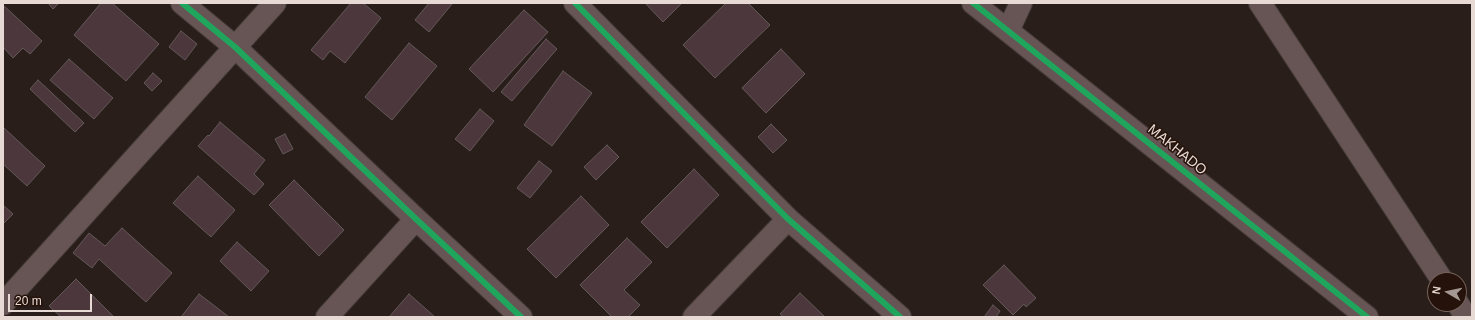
<!DOCTYPE html>
<style>
body{margin:0}
#map{position:relative;width:1475px;height:320px;overflow:hidden;background:#291e19;font-family:Helvetica,sans-serif}
canvas{display:block}
.frame{position:absolute;inset:0;border:4px solid #e7dad4;pointer-events:none}
.north{position:absolute;left:1427px;top:272px;width:40px;height:40px;box-sizing:border-box;background:#25120a;border:1px solid #73625b;border-radius:50%;rotate:279deg;font-size:11px;font-weight:700;line-height:16px;text-align:center;color:#e7dad4}
.north::after{content:'';display:block;margin:auto;width:14px;height:18px;background:#a49893;clip-path:polygon(50% 0,100% 100%,50% 72%,0 100%)}
.scale{position:absolute;left:8px;top:294px;width:84px;height:18px;box-sizing:border-box;border:2px solid #e7dad4;border-top:0;padding-left:5px;font-size:12px;line-height:14px;white-space:nowrap;color:#e7dad4;-webkit-text-stroke:3px #25120a;paint-order:stroke}
</style>
<div id="map">
<canvas width="1475" height="320"></canvas>
<div class="frame"></div>
<div class="north">N</div>
<div class="scale">20 m</div>
</div>
<script>
const context = document.querySelector('canvas').getContext('2d');
context.lineJoin = 'round';
function fill(path, color) { context.fillStyle = color; context.fill(path, 'evenodd'); }
const shape = rows => new Path2D(rows.map(r => 'M' + r).join(''));
function stroke(path, color, width, dash) { context.strokeStyle = color; context.lineWidth = width; context.lineCap = dash ? 'butt' : 'round'; context.setLineDash(dash || []); context.stroke(path); }
function label(font, color, halo, rows, align = 'center') {
  context.font = font + ' Helvetica,sans-serif'; context.lineWidth = 3; context.setLineDash([]); context.textBaseline = 'middle'; context.strokeStyle = halo; context.fillStyle = color; for (const [text, x, y, turn = 0] of rows) {
    context.save(); context.translate(x, y); context.rotate((+turn || 0) * Math.PI / 180); context.textAlign = isNaN(turn) ? turn : align; if (halo) context.strokeText(text, 0, 0); context.fillText(text, 0, 0); context.restore();
  }
}
const building = shape([
 [48,3,59,3,53,9,48,3],
 [101,3,112,3,159,44,126,81,74,35,101,3],
 [351,3,363,3,381,18,345,63,330,51,323,60,311,50,351,3],
 [429,3,450,3,452,4,429,32,415,20,429,3],
 [645,3,682,3,663,22,645,3],
 [726,3,748,3,770,25,715,78,683,45,726,3],
 [3,5,42,41,30,54,23,48,13,58,3,47,3,5],
 [524,10,548,32,493,92,469,69,524,10],
 [181,31,197,44,185,60,169,47,181,31],
 [546,39,557,49,512,101,501,92,546,39],
 [409,43,437,66,392,120,365,97,409,43],
 [781,49,805,74,766,113,742,88,781,49],
 [69,59,113,98,94,119,50,80,69,59],
 [563,71,592,93,552,146,524,125,563,71],
 [153,73,162,81,152,91,144,83,153,73],
 [38,80,84,123,75,132,30,89,38,80],
 [480,109,494,121,470,151,455,139,480,109],
 [220,122,265,160,254,174,264,184,254,195,198,146,208,135,209,136,220,122],
 [771,124,787,140,773,153,758,137,771,124],
 [3,127,45,166,27,186,3,164,3,127],
 [285,134,293,149,283,154,275,139,285,134],
 [607,145,619,157,596,180,584,167,607,145],
 [539,161,552,171,530,198,517,188,539,161],
 [694,169,719,195,667,248,641,222,694,169],
 [198,176,235,210,211,237,173,203,198,176],
 [294,180,344,230,319,256,269,205,294,180],
 [581,196,609,225,556,278,527,249,581,196],
 [3,205,13,214,3,224,3,205],
 [122,228,172,273,146,302,99,259,92,268,73,253,89,233,105,246,122,228],
 [627,238,652,262,624,290,640,305,628,317,612,317,580,285,627,238],
 [237,242,269,271,251,291,220,261,237,242],
 [1004,265,1036,298,1026,307,1024,304,1013,315,983,285,1004,265],
 [76,279,114,317,61,317,49,306,76,279],
 [800,293,825,317,784,317,780,314,800,293],
 [199,294,229,317,181,317,199,294],
 [409,294,435,317,389,317,409,294],
 [993,305,1000,311,996,317,984,317,993,305]
]);
fill(building, '#4c373d');
stroke(building, '#635959', 1);
const minor = shape([
 [182,3,235,47,416,219,521,317],
 [575,3,788,219,900,317],
 [973,3,1367,317],
 [1260,3,1442,280],
 [1008,31,1021,3],
 [3,304,275,3],
 [1458,304,1466,317],
 [327,317,416,219],
 [694,317,788,219]
]);
stroke(minor, '#423935', 24);
stroke(minor, '#675454', 22);
stroke(shape([
 [182,3,235,47,416,219,521,317],
 [575,3,788,219,900,317],
 [973,3,1367,317]
]), '#20a55d', 6);
label('14px', '#e7dad4', '#25120a', [
 ["MAKHADO",1177,150,39]
]);
</script>
